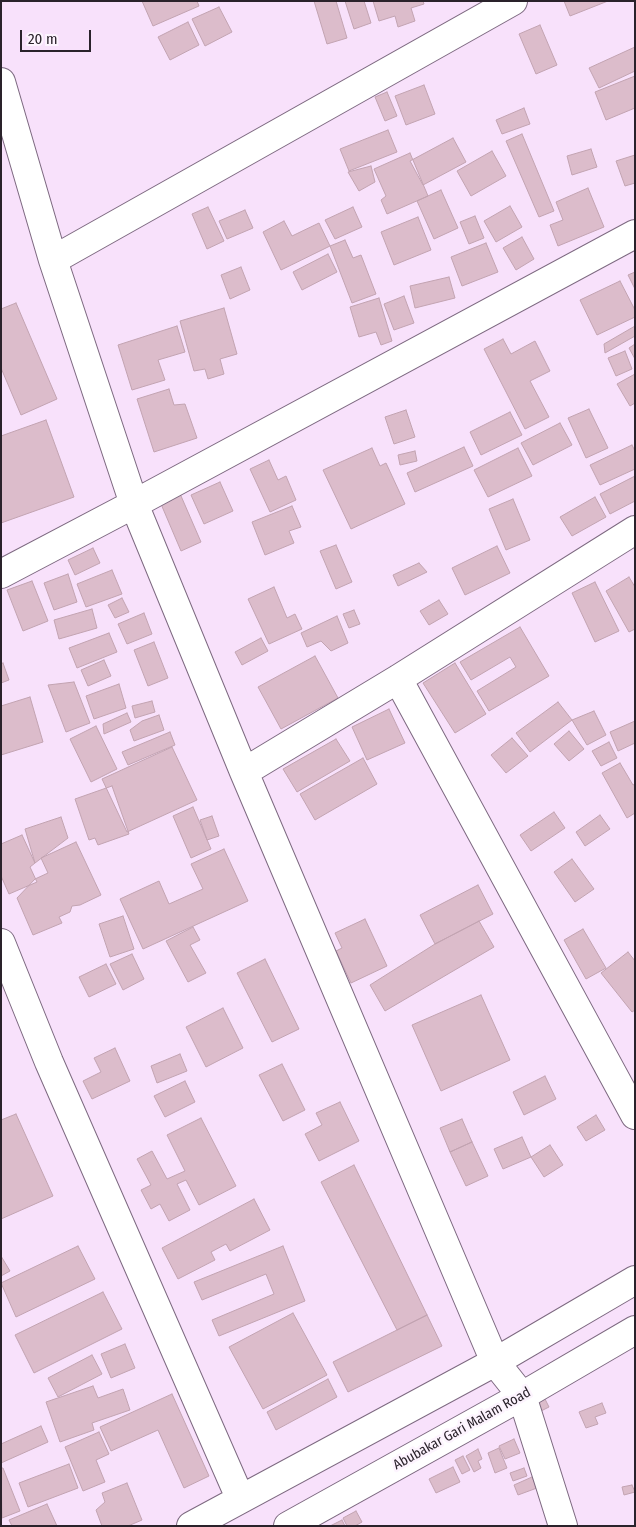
<!DOCTYPE html>
<style>
body{margin:0}
#map{position:relative;width:636px;height:1527px;overflow:hidden;background:#f8e1fb;font-family:"Fira Sans Condensed",sans-serif}
canvas{display:block}
.frame{position:absolute;inset:0;border:2px solid #2a222b;pointer-events:none}
.scale{position:absolute;left:20px;top:30px;width:71px;height:22px;box-sizing:border-box;border:2px solid #2a222b;border-top:0;padding-left:6px;font-size:15px;line-height:18px;white-space:nowrap;color:#2a222b;-webkit-text-stroke:4px #fdf4fe;paint-order:stroke}
</style>
<div id="map">
<canvas width="636" height="1527"></canvas>
<div class="frame"></div>
<div class="scale">20 m</div>
</div>
<script>
const context = document.querySelector('canvas').getContext('2d');
context.lineJoin = 'round';
function fill(path, color) { context.fillStyle = color; context.fill(path, 'evenodd'); }
const shape = rows => new Path2D(rows.map(r => 'M' + r).join(''));
function stroke(path, color, width, dash) { context.strokeStyle = color; context.lineWidth = width; context.lineCap = dash ? 'butt' : 'round'; context.setLineDash(dash || []); context.stroke(path); }
function label(font, color, halo, rows, align = 'center') {
  context.font = font + ' "Fira Sans Condensed",sans-serif'; context.lineWidth = 5; context.setLineDash([]); context.textBaseline = 'middle'; context.strokeStyle = halo; context.fillStyle = color; for (const [text, x, y, turn = 0] of rows) {
    context.save(); context.translate(x, y); context.rotate((+turn || 0) * Math.PI / 180); context.textAlign = isNaN(turn) ? turn : align; if (halo) context.strokeText(text, 0, 0); context.fillText(text, 0, 0); context.restore();
  }
}
const building = shape([
 [142,1,197,1,199,6,153,26,142,1],
 [314,1,336,1,347,38,327,44,314,1],
 [345,1,364,1,371,23,354,29,345,1],
 [373,1,423,1,424,4,411,8,415,21,398,27,395,16,379,21,373,1],
 [564,1,608,1,570,16,564,1],
 [219,7,232,32,205,46,192,19,219,7],
 [188,22,199,45,170,60,158,37,188,22],
 [540,25,557,65,536,74,519,34,540,25],
 [635,47,635,71,599,88,589,68,635,47],
 [635,76,635,108,606,120,595,92,635,76],
 [424,85,435,114,406,125,395,96,424,85],
 [387,92,397,116,385,121,375,97,387,92],
 [524,108,530,124,502,134,496,120,524,108],
 [388,130,397,152,349,171,340,149,388,130],
 [522,134,554,211,539,217,506,141,522,134],
 [453,138,466,162,423,185,410,161,453,138],
 [591,149,597,167,572,175,567,156,591,149],
 [492,151,506,176,471,196,457,171,492,151],
 [410,153,428,196,387,214,381,200,386,196,374,169,410,153],
 [635,155,635,183,625,186,616,161,635,155],
 [371,166,375,182,359,191,348,172,371,166],
 [588,188,604,227,558,246,550,225,563,220,556,202,588,188],
 [441,190,458,228,434,239,417,201,441,190],
 [510,206,522,227,496,242,484,221,510,206],
 [208,207,224,241,207,249,192,214,208,207],
 [353,207,362,227,335,239,325,220,353,207],
 [245,210,253,228,227,239,219,221,245,210],
 [475,216,484,238,469,244,460,222,475,216],
 [418,217,431,250,394,265,381,232,418,217],
 [284,221,292,236,319,223,330,246,281,270,263,232,284,221],
 [522,237,534,259,516,270,503,248,522,237],
 [345,240,353,258,361,255,376,294,352,303,330,246,345,240],
 [486,243,498,272,462,286,451,257,486,243],
 [328,254,337,272,302,290,293,272,328,254],
 [241,267,250,290,230,299,221,275,241,267],
 [635,272,635,289,628,275,635,272],
 [449,277,455,298,415,308,410,286,449,277],
 [620,281,635,310,635,317,597,335,580,300,620,281],
 [404,296,414,323,394,330,384,304,404,296],
 [379,298,392,341,381,345,376,332,359,337,350,307,379,298],
 [16,303,57,399,21,415,1,368,1,309,16,303],
 [224,308,237,354,220,359,224,374,208,379,205,369,194,371,180,321,224,308],
 [177,326,185,352,158,360,165,380,132,390,118,345,177,326],
 [635,326,635,336,605,353,604,344,635,326],
 [503,339,511,354,535,341,550,371,530,381,549,417,525,429,484,349,503,339],
 [635,344,635,359,629,348,635,344],
 [625,351,632,369,616,376,608,358,625,351],
 [635,374,635,403,630,406,617,384,635,374],
 [169,389,174,405,185,404,197,438,154,452,137,399,169,389],
 [589,409,608,448,586,458,568,418,589,409],
 [406,410,415,437,394,444,385,417,406,410],
 [510,412,522,435,481,455,470,432,510,412],
 [46,420,74,497,1,523,1,436,46,420],
 [560,423,572,445,533,465,521,443,560,423],
 [632,445,635,451,635,469,600,485,590,465,632,445],
 [464,447,473,466,415,492,407,473,464,447],
 [372,448,380,466,386,463,405,504,351,529,323,470,372,448],
 [518,448,532,476,488,497,474,470,518,448],
 [415,451,417,461,400,465,398,455,415,451],
 [269,460,278,480,286,476,296,500,270,512,250,469,269,460],
 [635,476,635,501,610,514,600,494,635,476],
 [220,482,233,511,204,524,191,495,220,482],
 [178,489,201,542,181,551,158,497,178,489],
 [595,497,606,517,572,536,560,517,595,497],
 [513,499,530,540,506,550,489,509,513,499],
 [292,506,301,527,289,531,294,543,265,555,252,522,292,506],
 [336,545,352,582,336,589,320,551,336,545],
 [497,546,510,573,465,595,452,568,497,546],
 [93,548,100,563,75,575,68,560,93,548],
 [419,563,427,572,398,586,393,575,419,563],
 [112,570,122,594,86,607,77,584,112,570],
 [68,574,77,602,54,610,44,583,68,574],
 [629,577,635,587,635,629,629,632,606,591,629,577],
 [32,581,48,621,23,631,7,590,32,581],
 [595,582,619,631,595,642,572,593,595,582],
 [274,587,287,618,295,614,302,629,269,644,248,599,274,587],
 [122,598,129,612,115,618,108,605,122,598],
 [439,600,448,614,429,625,420,611,439,600],
 [92,609,97,628,59,639,54,620,92,609],
 [354,610,360,624,349,628,343,614,354,610],
 [144,613,152,634,127,644,118,624,144,613],
 [337,616,348,643,331,651,321,641,307,647,301,633,337,616],
 [520,627,549,676,489,711,477,691,516,667,510,657,471,680,460,662,520,627],
 [109,633,117,652,77,668,69,648,109,633],
 [261,638,268,651,242,665,235,652,261,638],
 [154,642,168,678,148,686,134,650,154,642],
 [315,656,338,698,281,729,258,687,315,656],
 [104,660,111,676,88,686,81,670,104,660],
 [3,663,9,680,1,683,1,664,3,663],
 [455,663,486,714,455,733,423,683,455,663],
 [74,682,90,723,66,732,48,685,74,682],
 [119,684,126,708,94,719,86,696,119,684],
 [30,697,43,742,1,755,1,706,30,697],
 [152,701,155,712,135,718,132,706,152,701],
 [558,702,572,720,530,752,516,733,558,702],
 [389,709,405,743,367,760,352,727,389,709],
 [594,711,606,735,587,745,572,720,594,711],
 [127,713,131,722,104,734,103,724,127,713],
 [159,715,164,730,134,741,130,730,142,721,159,715],
 [635,721,635,743,618,751,610,732,635,721],
 [96,726,117,769,91,782,70,739,96,726],
 [569,731,584,749,569,761,554,744,569,731],
 [170,732,175,745,128,765,122,752,170,732],
 [512,738,528,756,506,773,491,755,512,738],
 [336,739,350,761,297,792,283,769,336,739],
 [609,742,617,758,601,766,592,751,609,742],
 [172,747,197,800,127,832,102,779,172,747],
 [363,758,377,784,315,820,300,794,363,758],
 [620,763,633,785,635,784,635,813,627,818,602,773,620,763],
 [112,786,129,834,98,845,95,838,89,840,75,799,112,786],
 [193,807,211,849,191,858,173,816,193,807],
 [554,812,565,828,531,851,520,835,554,812],
 [600,815,610,829,585,846,576,832,600,815],
 [212,816,219,836,207,840,200,820,212,816],
 [61,817,68,838,35,863,25,829,61,817],
 [22,835,35,863,30,867,37,882,9,894,1,876,1,844,22,835],
 [76,842,101,895,80,905,72,906,70,912,59,917,62,923,33,935,17,898,35,879,48,873,41,858,76,842],
 [224,849,248,901,143,949,120,899,159,881,169,904,203,889,191,864,224,849],
 [572,859,594,889,575,902,554,872,572,859],
 [478,885,493,914,435,944,420,915,478,885],
 [123,916,134,949,110,957,99,924,123,916],
 [365,919,387,966,351,983,336,951,342,948,335,933,365,919],
 [479,921,494,947,385,1011,370,985,435,944,479,921],
 [193,927,200,940,190,945,206,973,188,982,166,941,193,927],
 [583,929,606,968,586,979,564,940,583,929],
 [628,952,635,961,635,1010,632,1012,601,973,628,952],
 [132,954,144,979,123,990,110,964,132,954],
 [265,959,299,1029,272,1042,237,973,265,959],
 [106,964,116,984,89,997,79,977,106,964],
 [481,995,510,1060,441,1091,412,1025,481,995],
 [223,1008,243,1048,206,1067,186,1027,223,1008],
 [115,1048,130,1081,92,1099,83,1081,101,1072,94,1058,115,1048],
 [180,1054,187,1071,157,1083,151,1066,180,1054],
 [282,1064,305,1110,283,1121,259,1075,282,1064],
 [545,1076,556,1099,524,1115,513,1092,545,1076],
 [185,1081,195,1102,165,1117,154,1096,185,1081],
 [340,1102,359,1141,319,1161,305,1134,322,1125,316,1113,340,1102],
 [16,1114,53,1196,1,1219,1,1120,16,1114],
 [596,1115,605,1130,586,1141,577,1127,596,1115],
 [201,1118,236,1186,199,1205,186,1180,177,1184,190,1210,169,1221,160,1204,151,1209,141,1190,151,1185,137,1159,152,1151,167,1179,185,1171,167,1135,201,1118],
 [462,1119,472,1142,450,1152,440,1128,462,1119],
 [522,1137,531,1157,503,1169,494,1149,522,1137],
 [472,1142,488,1176,466,1186,450,1152,472,1142],
 [550,1145,563,1165,544,1177,531,1157,550,1145],
 [354,1165,427,1315,397,1330,321,1182,354,1165],
 [254,1199,270,1230,230,1251,226,1244,211,1252,215,1260,178,1279,162,1248,254,1199],
 [78,1246,95,1279,16,1317,1,1283,78,1246],
 [283,1246,305,1301,219,1336,212,1320,274,1294,266,1274,202,1300,194,1282,283,1246],
 [1,1256,10,1271,1,1276,1,1256],
 [103,1292,122,1329,34,1373,15,1335,103,1292],
 [293,1313,327,1375,263,1409,229,1347,293,1313],
 [427,1315,442,1346,348,1392,333,1362,427,1315],
 [125,1344,135,1368,111,1378,101,1354,125,1344],
 [92,1355,102,1374,58,1397,48,1378,92,1355],
 [328,1379,337,1397,276,1430,267,1412,328,1379],
 [93,1386,98,1398,123,1389,130,1410,92,1423,94,1430,60,1442,46,1402,93,1386],
 [172,1394,209,1476,184,1488,158,1430,111,1451,100,1427,172,1394],
 [544,1397,549,1407,539,1412,534,1402,544,1397],
 [602,1403,606,1413,595,1417,598,1424,586,1428,579,1412,602,1403],
 [41,1426,48,1442,1,1463,1,1444,41,1426],
 [99,1432,109,1454,96,1460,105,1482,83,1491,65,1447,99,1432],
 [514,1439,520,1453,505,1459,499,1446,514,1439],
 [499,1448,507,1468,495,1473,488,1453,499,1448],
 [478,1449,482,1459,478,1461,481,1468,474,1472,466,1456,478,1449],
 [463,1456,470,1470,462,1474,455,1460,463,1456],
 [69,1464,78,1488,28,1507,19,1483,69,1464],
 [453,1467,460,1482,436,1493,429,1479,453,1467],
 [1,1468,3,1468,20,1511,2,1518,1,1468],
 [524,1468,527,1476,513,1481,510,1473,524,1468],
 [532,1477,537,1488,518,1495,514,1485,532,1477],
 [127,1483,142,1520,128,1526,102,1526,96,1510,105,1502,102,1493,127,1483],
 [632,1485,635,1492,624,1495,622,1487,632,1485],
 [47,1504,57,1526,12,1526,9,1520,47,1504],
 [356,1511,362,1522,355,1526,347,1526,343,1518,356,1511],
 [342,1520,345,1526,330,1526,342,1520]
]);
fill(building, '#dcbccb');
stroke(building, '#c2a3b1', 1);
const minor = shape([
 [1,82,53,260,134,504,244,772,495,1362,522,1396,563,1526],
 [53,260,513,1],
 [1,574,134,504,635,234],
 [398,679,635,1115],
 [244,772,398,679,635,530],
 [1,943,49,1062,240,1498],
 [191,1526,495,1362,635,1280],
 [288,1526,522,1396,635,1330]
]);
stroke(minor, '#7d6980', 30);
stroke(minor, '#fff', 28);
label('14px', '#2a222b', '#fdf4fe', [
 ["Abubakar Gari Malam Road",462,1429,-29]
]);
</script>
